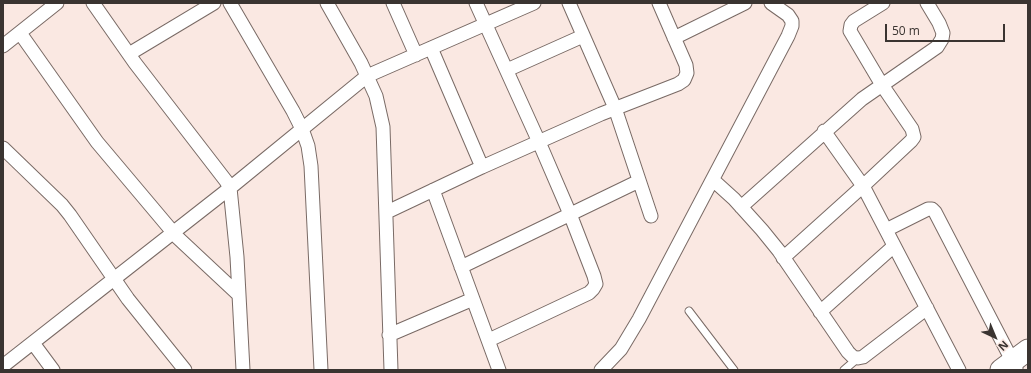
<!DOCTYPE html>
<style>
body{margin:0}
#map{position:relative;width:1031px;height:373px;overflow:hidden;background:#fae8e2;font-family:"Open Sans",sans-serif}
canvas{display:block}
.frame{position:absolute;inset:0;border:4px solid #3a3431;pointer-events:none}
.north{position:absolute;left:975px;top:317px;width:40px;height:40px;-webkit-text-stroke:3px #fae8e2;paint-order:stroke;rotate:136deg;font-size:11px;font-weight:700;line-height:16px;text-align:center;color:#3a3431}
.north::after{content:'';display:block;margin:auto;width:14px;height:18px;background:#3a3431;clip-path:polygon(50% 0,100% 100%,50% 72%,0 100%)}
.scale{position:absolute;left:885px;top:24px;width:120px;height:18px;box-sizing:border-box;border:2px solid #3a3431;border-top:0;padding-left:5px;font-size:12px;line-height:14px;white-space:nowrap;color:#3a3431;-webkit-text-stroke:3px #fae8e2;paint-order:stroke}
</style>
<div id="map">
<canvas width="1031" height="373"></canvas>
<div class="frame"></div>
<div class="north">N</div>
<div class="scale">50 m</div>
</div>
<script>
const context = document.querySelector('canvas').getContext('2d');
context.lineJoin = 'round';
const shape = rows => new Path2D(rows.map(r => 'M' + r).join(''));
function stroke(path, color, width, dash) { context.strokeStyle = color; context.lineWidth = width; context.lineCap = dash ? 'butt' : 'round'; context.setLineDash(dash || []); context.stroke(path); }
const lane = shape([
 [689,311,734,370],
 [844,370,858,358]
]);
const street = shape([
 [93,3,135,63,226,181,230,188,237,257,243,370],
 [230,3,293,111,302,129,308,146,311,166,321,370],
 [327,3,361,63,376,96,383,127,391,370],
 [393,3,416,55],
 [476,3,539,142,570,214,594,276,596,284,593,289,589,293,489,340],
 [569,3,615,108,651,216],
 [20,33,97,142,177,237,239,295],
 [674,38,745,3],
 [3,46,57,3],
 [431,48,482,167],
 [129,54,214,3],
 [507,70,583,36],
 [824,131,863,186,959,370],
 [3,148,62,205,70,215,128,299,185,370],
 [713,180,734,199,762,230,779,251,848,352,853,357,858,358,863,357,927,308],
 [433,190,499,370],
 [741,207,862,99,937,47,942,39,943,33,939,23,927,3],
 [387,212,482,167,601,114,678,84,684,80,687,73,686,65,659,3],
 [886,230,928,209,932,209,935,212,1016,368],
 [783,258,863,186,911,141,914,137,912,129,882,85,850,31,851,25,854,21,883,3],
 [461,267,639,181],
 [820,312,894,246],
 [389,335,473,299],
 [33,343,53,370],
 [3,366,230,188,367,76,534,3],
 [601,370,621,349,639,319,788,36,792,26,792,21,788,15,771,3]
]);
const primary = shape([
 [1001,370,1028,350]
]);
stroke(lane, '#796a65', 9);
stroke(street, '#796a65', 15);
stroke(primary, '#796a65', 23);
stroke(lane, '#fff', 7);
stroke(street, '#fff', 13);
stroke(primary, '#fff', 21);
</script>
